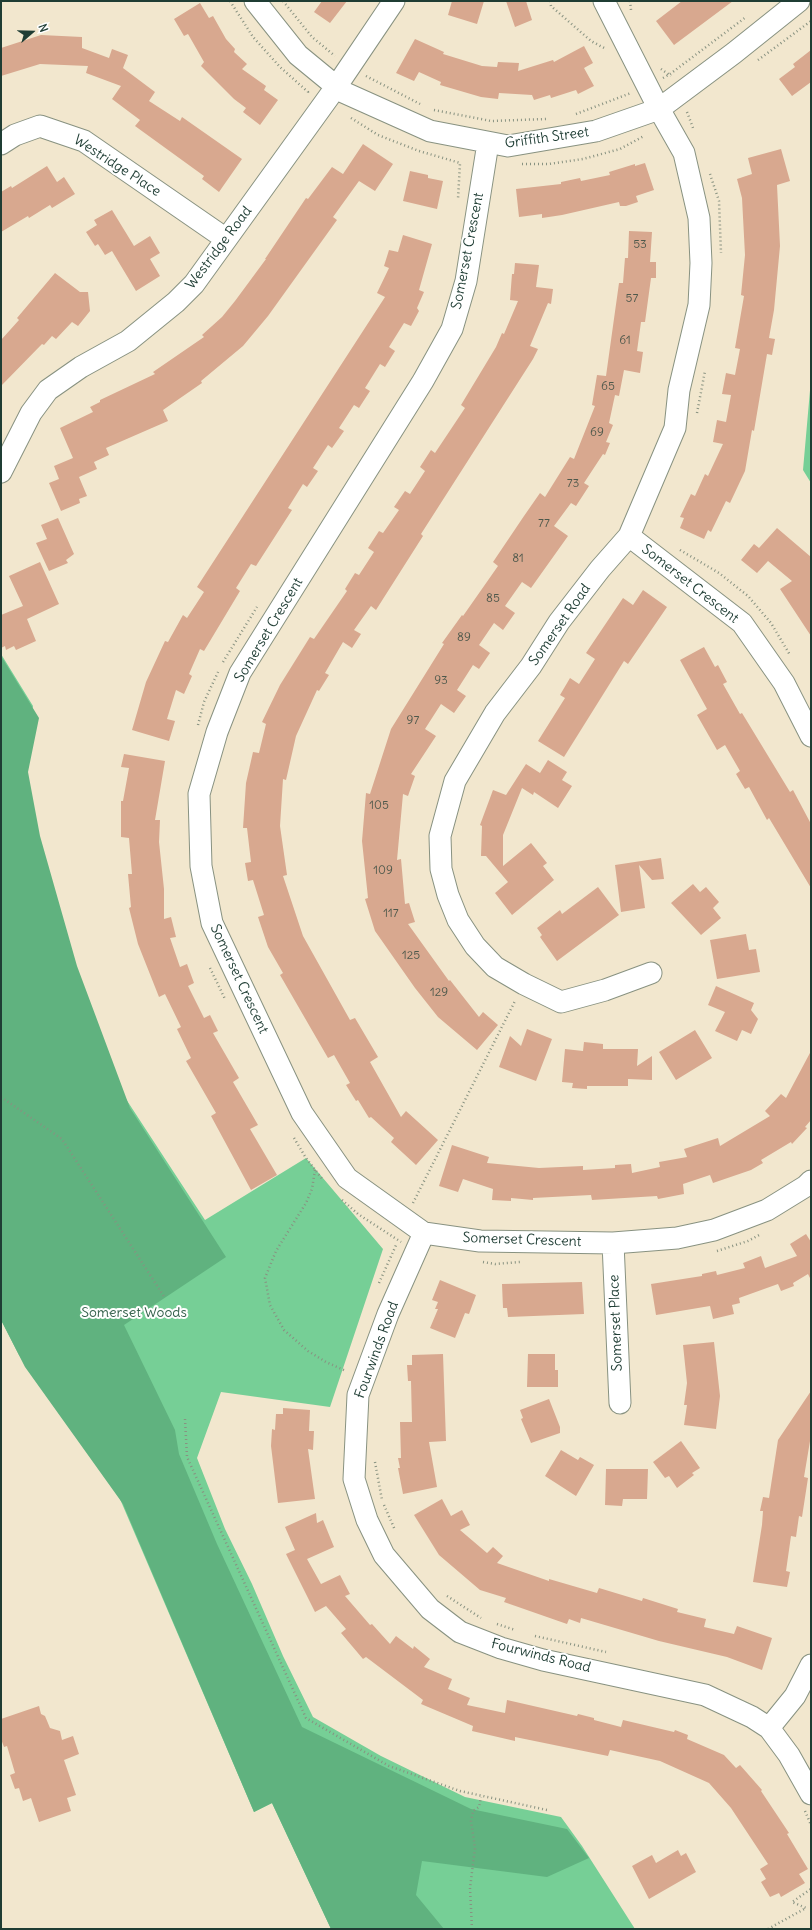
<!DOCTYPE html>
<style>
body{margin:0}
#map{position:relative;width:812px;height:1930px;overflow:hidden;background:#f2e7ce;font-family:Delius,sans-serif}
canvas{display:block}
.frame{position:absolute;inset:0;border:2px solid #1f3d34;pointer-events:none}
.north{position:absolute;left:12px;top:12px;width:40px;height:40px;-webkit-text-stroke:3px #fff;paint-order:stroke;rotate:70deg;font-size:11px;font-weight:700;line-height:16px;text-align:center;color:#1f3d34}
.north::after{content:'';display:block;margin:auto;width:14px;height:18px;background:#1f3d34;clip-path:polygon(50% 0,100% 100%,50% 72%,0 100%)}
</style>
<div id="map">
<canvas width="812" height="1930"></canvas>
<div class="frame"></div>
<div class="north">N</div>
</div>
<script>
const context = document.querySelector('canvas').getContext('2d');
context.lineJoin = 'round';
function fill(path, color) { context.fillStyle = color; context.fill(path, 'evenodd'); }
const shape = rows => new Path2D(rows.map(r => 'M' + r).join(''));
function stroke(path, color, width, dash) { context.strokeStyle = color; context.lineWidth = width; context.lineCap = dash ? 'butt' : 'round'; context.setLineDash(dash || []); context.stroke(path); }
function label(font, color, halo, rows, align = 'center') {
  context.font = font + ' Delius,sans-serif'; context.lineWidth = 4; context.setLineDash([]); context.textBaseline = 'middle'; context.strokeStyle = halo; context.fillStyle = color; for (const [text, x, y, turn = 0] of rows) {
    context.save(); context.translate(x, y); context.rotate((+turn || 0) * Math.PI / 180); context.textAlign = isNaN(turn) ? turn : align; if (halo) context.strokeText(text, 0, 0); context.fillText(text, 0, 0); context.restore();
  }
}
fill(shape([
 [811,379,811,483,803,470],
 [1,654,33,706,22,760,33,824,71,953,124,1096,205,1220,306,1158,383,1249,330,1407,221,1392,197,1458,225,1529,252,1584,283,1656,313,1717,381,1756,465,1797,561,1817,582,1846,635,1929,331,1929,272,1803,254,1812,117,1492,19,1355,1,1320]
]), '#76cf96');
fill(shape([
 [1,656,39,718,28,772,40,836,77,966,130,1108,226,1257,124,1325,175,1430,179,1454,217,1544,302,1727,471,1809,567,1829,589,1858,547,1877,422,1861,416,1895,444,1929,331,1929,272,1803,254,1812,123,1504,25,1367,1,1320]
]), '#60b27f');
fill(shape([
 [322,1,347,1,330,23,314,12],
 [452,1,484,1,477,24,448,15],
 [506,1,526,1,532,20,515,27],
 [682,1,733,1,674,45,656,21],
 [200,3,209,18,213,16,226,39,235,49,234,52,247,64,242,69,266,86,264,90,278,100,260,125,243,112,246,108,234,99,201,66,204,62,188,34,184,36,174,19],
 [41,35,82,37,82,48,109,58,112,49,128,55,123,68,155,92,149,101,180,121,182,117,242,159,219,192,202,179,204,176,135,126,140,120,112,99,121,86,86,73,88,66,40,64,1,76,1,48],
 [415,39,444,52,443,54,482,66,497,67,498,62,519,63,518,71,553,60,554,62,584,46,593,63,584,68,594,86,578,94,576,90,551,98,550,95,534,100,532,95,499,93,498,99,481,97,440,85,441,82,419,72,414,81,396,73],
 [811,50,811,82,792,96,779,79,795,67,793,64],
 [363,144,393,164,375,191,359,181,333,217,337,220,268,316,243,346,201,381,202,383,163,410,168,421,106,448,109,455,94,462,97,469,79,477,87,496,79,499,80,503,61,511,49,483,59,479,54,466,73,458,60,428,93,412,90,407,100,402,100,400,155,374,153,372,204,337,202,335,222,317,235,301,266,259,265,259,306,198,308,199,332,167,343,174],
 [781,149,790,181,777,185,780,246,774,310,769,338,775,339,772,355,767,354,754,431,752,430,745,471,730,503,726,501,711,532,708,530,704,539,680,528,684,518,680,517,691,494,695,496,705,474,708,476,723,444,713,442,717,420,726,422,731,395,722,394,726,373,735,375,740,349,735,348,744,296,741,295,745,255,742,198,737,179,752,174,748,158],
 [645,163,654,190,636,196,638,202,626,206,620,206,619,202,562,215,542,218,542,214,519,217,516,189,561,184,561,182,580,178,581,181,610,175,609,172,635,164,635,166],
 [47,166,57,182,64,177,75,194,52,208,50,205,29,218,28,216,1,232,1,192,11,186,12,188],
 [410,171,428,175,428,178,443,181,437,209,403,201],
 [112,210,134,246,150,236,160,253,150,259,160,276,136,291,112,251,105,255,98,244,95,246,86,232,97,225,94,220],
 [629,231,652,232,650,262,656,262,656,278,651,278,645,322,641,322,637,351,643,352,640,373,624,370,619,396,615,395,609,423,613,425,606,442,610,443,605,455,603,454,584,483,589,486,576,506,571,503,554,526,568,536,531,588,522,582,505,606,515,613,503,630,494,623,479,645,490,653,479,669,473,665,457,690,466,696,454,713,441,704,425,729,436,736,411,774,415,776,408,796,403,794,397,860,401,859,405,904,409,903,415,922,408,924,449,981,450,980,479,1017,483,1012,498,1025,477,1050,438,1017,415,988,375,931,365,899,368,898,362,841,366,793,370,794,391,729,444,644,442,643,462,615,463,616,498,566,493,562,524,516,540,493,545,497,570,457,574,459,595,406,592,405,597,375,606,376,619,283,623,283,625,258,628,258],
 [403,235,432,244,419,290,424,292,417,308,419,311,411,326,404,323,389,347,395,351,385,367,380,364,365,388,370,391,359,408,354,405,339,428,344,431,332,448,328,445,313,468,318,471,307,487,303,484,288,508,292,510,256,566,251,564,236,588,240,591,204,651,200,649,189,674,192,676,184,694,176,690,167,719,175,721,169,741,132,730,146,682,165,641,168,642,183,615,187,618,204,592,197,587,385,297,377,293,389,268,384,266,389,250,398,252],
 [515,263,539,265,536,287,553,289,551,304,548,303,530,346,538,349,533,359,421,534,423,536,376,610,371,606,354,630,361,634,352,648,343,642,325,673,329,675,319,691,317,690,296,736,286,780,283,779,280,826,287,875,283,876,303,936,350,1020,355,1018,378,1057,370,1062,401,1117,406,1111,438,1140,416,1165,391,1142,394,1138,371,1117,369,1118,358,1100,356,1101,346,1085,350,1083,334,1055,328,1058,280,975,283,973,268,947,258,917,264,915,253,880,248,881,245,863,251,862,247,828,243,828,246,783,253,752,259,753,266,724,262,722,280,685,310,637,314,639,347,591,345,589,355,573,359,575,374,552,368,548,379,531,383,533,399,510,394,507,405,491,410,494,425,471,420,467,431,450,435,453,465,408,461,405,496,347,502,333,504,334,518,301,510,300,512,274,514,274],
 [55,273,80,292,88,292,90,311,78,326,72,322,56,339,52,336,44,345,42,344,1,386,1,340,19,320,17,318],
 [58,518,74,554,66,560,68,563,49,571,36,543,47,539,41,525],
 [777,528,811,557,811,636,780,589,792,581,768,561,757,573,741,560,754,544,759,548],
 [40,562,59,604,27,619,36,641,16,650,14,646,6,650,5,646,1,648,1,615,23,606,9,576],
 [643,590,667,607,628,664,624,661,564,757,538,741,565,698,560,695,570,678,579,684,595,659,586,653,623,598,633,605],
 [704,647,715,667,718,665,727,682,723,684,740,714,742,713,790,792,793,790,811,824,811,888,769,818,767,820,749,787,745,789,736,774,740,771,725,745,717,750,697,715,707,709,680,660],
 [124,754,165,761,155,820,160,820,159,842,164,889,164,919,171,917,176,937,170,938,180,967,187,964,194,983,188,986,204,1018,210,1015,218,1031,213,1033,239,1078,233,1082,258,1125,250,1129,277,1175,251,1190,211,1116,216,1113,186,1061,191,1058,177,1029,181,1027,165,994,159,997,138,944,129,908,131,907,128,874,132,874,129,838,121,837,121,801,123,801,129,768,121,767],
 [548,760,567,772,562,780,572,786,558,808,534,792,533,795,522,788,503,835,503,866,531,843,547,863,543,866,554,880,512,915,495,893,508,882,486,856,481,856,482,826,480,825,493,790,506,795,526,764,540,773],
 [661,858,664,879,652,880,639,865,645,908,621,912,615,865],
 [693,884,700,892,706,887,719,902,713,908,721,918,701,935,671,903],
 [598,887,619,915,557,961,540,937,542,935,537,928,560,910,562,914],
 [746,934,749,950,756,949,760,972,717,979,710,940],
 [716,986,754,1003,751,1010,758,1019,751,1034,742,1030,737,1041,715,1031,725,1012,708,1005],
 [527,1029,552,1039,536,1081,499,1067,510,1036,521,1046],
 [695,1030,712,1058,676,1080,659,1052],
 [584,1042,603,1044,603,1049,638,1049,637,1066,652,1056,652,1080,628,1079,628,1086,587,1086,587,1089,572,1088,573,1083,562,1082,565,1049,583,1051],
 [811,1051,811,1120,805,1127,807,1128,792,1144,791,1142,761,1160,763,1163,751,1170,713,1183,710,1175,683,1184,684,1194,658,1199,657,1196,592,1200,591,1195,533,1198,533,1200,511,1198,511,1201,492,1200,493,1189,463,1179,458,1192,439,1186,452,1145,489,1157,487,1163,539,1168,583,1166,583,1170,615,1168,615,1165,631,1164,632,1173,660,1167,659,1162,687,1157,684,1149,718,1138,720,1146,770,1116,765,1111,781,1094,786,1098],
 [806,1234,811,1242,811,1280,808,1274,793,1283,794,1286,781,1291,778,1284,739,1298,740,1303,732,1305,734,1314,713,1319,710,1306,656,1315,651,1284,702,1276,702,1274,716,1271,717,1275,745,1268,743,1263,761,1256,765,1268,797,1256,790,1244],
 [440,1280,476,1295,469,1314,465,1313,455,1338,430,1328,438,1309,435,1309,438,1302,432,1300],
 [582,1282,584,1314,508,1317,507,1308,503,1308,502,1284],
 [714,1342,720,1396,716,1429,684,1425,687,1405,684,1405,687,1383,683,1345],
 [443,1354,446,1441,429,1442,437,1487,403,1494,398,1468,400,1468,398,1458,401,1458,400,1422,412,1422,411,1381,408,1381,407,1365,412,1365,412,1355],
 [528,1354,555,1354,555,1370,558,1370,558,1387,527,1387],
 [811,1391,811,1435,804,1477,808,1478,802,1517,799,1516,796,1537,791,1536,786,1571,790,1572,787,1587,753,1582,762,1525,763,1511,760,1511,763,1497,769,1498,778,1440],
 [549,1399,560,1427,560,1433,531,1443,521,1419,523,1418,520,1410],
 [283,1408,310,1410,309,1431,314,1431,313,1450,308,1449,315,1499,278,1503,271,1446,272,1429,275,1430,276,1414,283,1414],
 [681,1441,700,1468,692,1473,694,1475,677,1488,669,1476,665,1478,653,1462],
 [561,1450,578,1460,580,1457,594,1465,576,1496,545,1476],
 [606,1469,648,1469,647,1499,623,1499,622,1506,605,1505],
 [442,1499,451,1516,462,1510,470,1525,460,1530,487,1553,493,1547,503,1556,497,1563,549,1581,549,1579,597,1593,599,1588,642,1601,643,1598,678,1609,677,1612,706,1619,704,1627,734,1634,737,1626,772,1638,762,1670,727,1657,659,1641,581,1618,580,1623,569,1619,567,1624,504,1602,506,1598,480,1590,439,1555,414,1515],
 [316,1513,317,1523,323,1520,334,1547,307,1559,321,1584,340,1575,350,1594,345,1596,370,1625,372,1624,390,1644,396,1636,413,1649,414,1646,430,1659,424,1667,452,1679,448,1689,470,1698,467,1705,505,1713,507,1700,577,1716,578,1714,594,1718,594,1720,621,1727,623,1720,674,1732,675,1730,688,1735,687,1739,724,1755,736,1768,740,1765,762,1790,761,1791,789,1833,787,1834,808,1869,799,1874,805,1883,781,1897,779,1893,770,1897,761,1882,766,1879,760,1869,768,1864,731,1808,709,1783,660,1761,610,1750,608,1756,515,1737,515,1741,472,1731,473,1726,421,1704,423,1700,366,1657,363,1659,341,1633,346,1629,326,1606,315,1612,286,1554,295,1550,285,1527],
 [39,1706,41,1714,45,1716,50,1728,60,1731,62,1740,73,1736,79,1754,64,1760,76,1795,67,1798,71,1811,39,1822,31,1798,23,1801,19,1788,15,1789,10,1775,15,1773,7,1746,4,1747,1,1739,1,1719],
 [678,1850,681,1856,686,1853,696,1872,649,1899,632,1866,652,1855,656,1863]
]), '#d8a88f');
const minor = shape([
 [255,1,298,55,343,92,430,131,508,146,596,131,659,109,734,53,799,1],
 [604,1,659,109,684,153,699,218,701,263,699,305,679,390,675,428,629,536,600,569,559,622,531,666,495,713,455,781,440,836,441,869,448,895,458,920,475,946,495,967,524,984,561,1002,605,990,651,973],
 [488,143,466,281,452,329,423,381,240,673,217,732,199,794,201,866,212,923,302,1113,347,1178,424,1233,480,1241,613,1243,677,1238,714,1230,767,1210,806,1186,811,1181],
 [1,144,15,135,40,126,84,141,226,239],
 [1,472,31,413,48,390,81,367,128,341,176,302,194,284,336,87,394,1],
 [629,536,742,623,784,683,811,736],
 [424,1233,388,1314,358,1395,354,1479,367,1520,384,1555,430,1609,460,1632,501,1648,543,1660,705,1695,752,1717,769,1728,789,1755,811,1794],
 [613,1243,620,1403],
 [769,1728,795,1696,811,1665]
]);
stroke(minor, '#889281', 23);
stroke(shape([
 [230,1,253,37,280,67,308,92,307,94],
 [283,1,312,37,335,56],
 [550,1,551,6,591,41,606,49],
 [630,1,631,10],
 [758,60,811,21],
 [661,69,671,76],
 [366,76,420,104],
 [663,78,670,74,746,17],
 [434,110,491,121,546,119],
 [687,112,693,128],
 [576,114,631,93],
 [351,118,378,135,419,151,460,163,458,199],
 [522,164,549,164,583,159,620,149,644,136],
 [710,174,719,201,721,253],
 [697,413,705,371],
 [680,550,719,573,748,596,771,623,790,655],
 [223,662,257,607],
 [198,725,204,702,219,670],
 [210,968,225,999],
 [1,1097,62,1139,165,1298],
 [294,1138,306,1158,323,1180],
 [315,1170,312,1189,306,1203,276,1251,265,1278,270,1305,284,1330,308,1351,326,1362,346,1371],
 [342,1200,358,1214,401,1242],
 [413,1203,515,1001],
 [717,1251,748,1241,761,1234],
 [483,1262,495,1264,520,1262],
 [379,1283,397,1243],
 [185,1419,187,1457,306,1718,389,1766,460,1791,547,1810],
 [375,1462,382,1500],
 [384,1505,395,1530],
 [447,1596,481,1618],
 [497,1624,515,1630],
 [535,1636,606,1652],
 [805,1811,811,1825],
 [472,1929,470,1888,475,1848,471,1821,473,1811,479,1807,481,1797],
 [768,1929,806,1908,792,1902,811,1889]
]), '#889281', 2.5, [1, 3]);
stroke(minor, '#fff', 21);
label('12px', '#4d584b', null, [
 ["53",640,245],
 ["57",632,299],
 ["61",625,341],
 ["65",608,387],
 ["69",597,433],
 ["73",573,484],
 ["77",544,524],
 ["81",518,559],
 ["85",493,599],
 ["89",464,638],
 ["93",441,681],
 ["97",413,721],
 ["105",379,806],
 ["109",383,871],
 ["117",391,914],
 ["125",411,956],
 ["129",439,993]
]);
label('14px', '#1f3d34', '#fff', [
 ["Griffith Street",547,138,-8],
 ["Westridge Place",117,166,33],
 ["Westridge Road",219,248,-53],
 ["Somerset Crescent",468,251,-79],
 ["Somerset Crescent",690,584,38],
 ["Somerset Road",560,625,-55],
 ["Somerset Crescent",269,630,-59],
 ["Somerset Crescent",239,979,65],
 ["Somerset Crescent",522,1240,2],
 ["Somerset Place",616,1323,-92],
 ["Fourwinds Road",377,1350,-70],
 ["Fourwinds Road",541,1656,14]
]);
label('14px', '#35624c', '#fff', [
 ["Somerset Woods",134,1313]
]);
</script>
